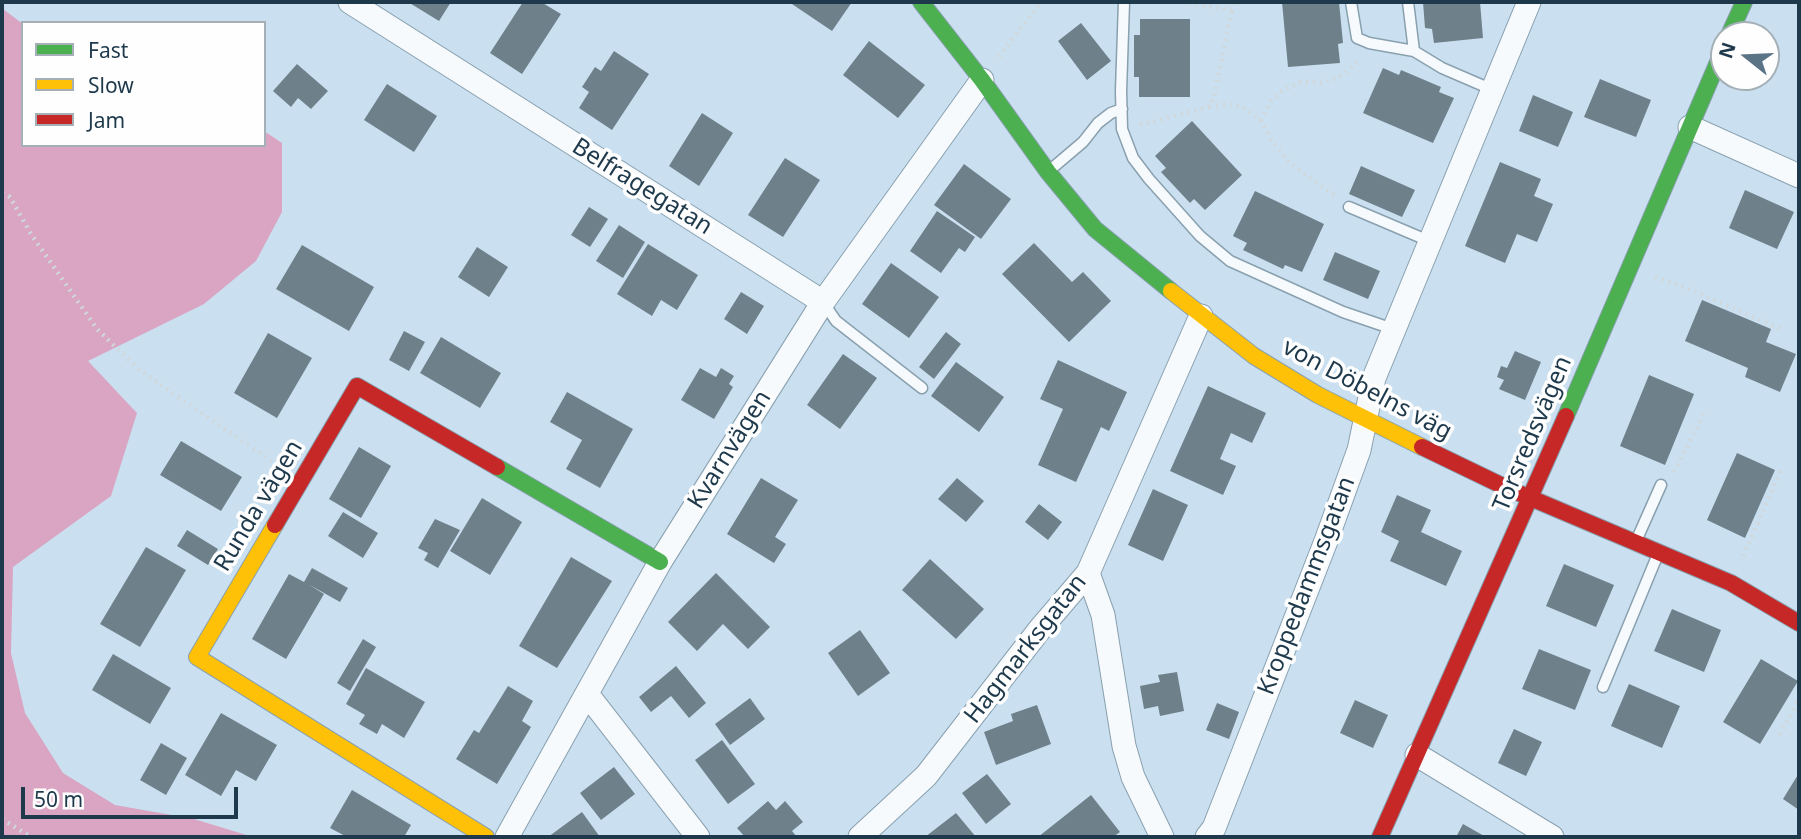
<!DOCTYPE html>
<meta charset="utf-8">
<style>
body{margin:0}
#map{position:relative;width:1801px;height:839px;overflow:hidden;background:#cae0f0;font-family:"Noto Sans",sans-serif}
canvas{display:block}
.frame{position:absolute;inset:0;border:4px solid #1d394b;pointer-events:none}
.legend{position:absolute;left:21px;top:21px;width:245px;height:126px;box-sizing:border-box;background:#fefefe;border:2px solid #a4afb6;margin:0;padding:9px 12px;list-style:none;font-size:21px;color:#1d394b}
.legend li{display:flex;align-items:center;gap:14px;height:35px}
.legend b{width:35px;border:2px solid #a4afb6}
.north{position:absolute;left:1710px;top:21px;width:70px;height:70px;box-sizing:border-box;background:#fefefe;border:2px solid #a4afb6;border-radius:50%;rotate:288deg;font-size:19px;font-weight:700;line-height:28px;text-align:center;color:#1d394b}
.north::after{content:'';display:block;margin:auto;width:24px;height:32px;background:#5a7385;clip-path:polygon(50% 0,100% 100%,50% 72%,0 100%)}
.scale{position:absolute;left:21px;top:787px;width:217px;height:32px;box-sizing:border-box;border:4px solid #1d394b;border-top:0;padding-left:9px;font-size:21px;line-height:24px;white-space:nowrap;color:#1d394b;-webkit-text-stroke:5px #fefefe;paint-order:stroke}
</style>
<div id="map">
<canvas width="1801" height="839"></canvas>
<div class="frame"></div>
<ul class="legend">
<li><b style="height:9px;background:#4caf50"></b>Fast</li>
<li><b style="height:9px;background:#ffc107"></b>Slow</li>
<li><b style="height:9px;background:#c62828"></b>Jam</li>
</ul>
<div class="north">N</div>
<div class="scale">50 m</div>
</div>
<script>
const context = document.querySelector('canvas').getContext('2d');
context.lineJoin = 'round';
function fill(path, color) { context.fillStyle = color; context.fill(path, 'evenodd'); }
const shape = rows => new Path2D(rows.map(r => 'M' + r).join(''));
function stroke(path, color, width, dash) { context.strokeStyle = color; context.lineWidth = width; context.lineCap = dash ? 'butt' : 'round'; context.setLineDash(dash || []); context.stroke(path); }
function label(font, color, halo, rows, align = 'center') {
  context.font = font + ' "Noto Sans",sans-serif'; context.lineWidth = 7; context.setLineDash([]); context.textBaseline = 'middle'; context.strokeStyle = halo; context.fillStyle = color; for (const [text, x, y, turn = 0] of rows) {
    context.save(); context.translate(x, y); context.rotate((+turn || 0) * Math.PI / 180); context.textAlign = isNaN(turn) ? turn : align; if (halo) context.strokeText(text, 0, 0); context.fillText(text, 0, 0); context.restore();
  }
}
fill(shape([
 [3,9,23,24,23,145,264,145,264,131,282,143,282,212,256,261,204,304,88,361,137,413,111,496,13,567,11,653,25,713,63,773,115,805,194,819,253,837,2,837]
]), '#d9a5c2');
fill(shape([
 [408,2,451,2,439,21],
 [523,2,541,2,561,14,522,74,490,53],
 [789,2,852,2,832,31],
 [1282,2,1339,2,1343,43,1338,44,1340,63,1288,67],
 [1423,2,1480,2,1483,38,1434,43,1432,29,1425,28],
 [1140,19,1190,19,1190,97,1139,97,1139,77,1134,77,1134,35,1140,35],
 [1081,23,1111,61,1087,80,1058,41],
 [869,41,925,85,898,118,843,75],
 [614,51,649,74,612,130,579,108,589,92,582,87,595,67,601,71],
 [297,64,328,91,311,109,298,98,291,107,273,91],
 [1383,68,1399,75,1401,70,1441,87,1439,92,1454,98,1433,143,1363,113],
 [1600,79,1651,100,1636,137,1584,117],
 [387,84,437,116,414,152,364,120],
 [1533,95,1573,112,1558,147,1519,131],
 [702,113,733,133,699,186,669,166],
 [1192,121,1242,175,1205,210,1194,199,1190,203,1161,172,1166,168,1155,156],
 [785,158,820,180,783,237,748,215],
 [1500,162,1541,179,1534,196,1553,204,1537,242,1517,234,1505,263,1465,246],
 [964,164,1011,199,981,239,934,205],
 [1361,166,1415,190,1402,217,1349,194],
 [1745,190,1794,212,1777,249,1729,228],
 [1255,191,1324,224,1302,272,1285,265,1283,269,1243,250,1247,243,1233,236],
 [589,207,608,219,590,247,571,235],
 [937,211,975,237,965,252,959,248,941,273,910,251],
 [619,225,645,242,623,278,596,261],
 [1034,243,1072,282,1083,272,1111,301,1069,342,1002,274],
 [648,244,698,275,677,310,661,300,652,316,617,294],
 [302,245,374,287,349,331,276,289],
 [477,247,508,267,489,297,458,277],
 [1335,252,1380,271,1368,299,1323,280],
 [891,263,939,297,909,338,862,304],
 [741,292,764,306,747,334,724,319],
 [1702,300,1771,329,1766,342,1796,354,1780,392,1745,377,1748,368,1685,341],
 [404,331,425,342,409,371,389,360],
 [946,332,961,344,934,379,919,367],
 [268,333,312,358,277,418,234,393],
 [441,337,501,373,480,408,420,373],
 [1515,351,1541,362,1525,400,1499,389,1504,380,1497,377,1501,366,1507,368],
 [843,354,877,378,840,429,807,405],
 [1058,360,1127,392,1109,431,1101,427,1076,482,1038,465,1063,409,1040,399],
 [956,362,1004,397,979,432,931,396],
 [700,368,716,377,721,368,734,376,729,384,733,387,714,419,681,400],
 [1649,375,1694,394,1665,465,1620,446],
 [1208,386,1266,413,1252,443,1231,433,1220,459,1236,466,1223,495,1170,471],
 [567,392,633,429,600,488,566,469,582,440,550,422],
 [181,441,242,477,221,511,160,475],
 [359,447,391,466,361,518,329,499],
 [1737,453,1775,470,1745,538,1707,520],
 [761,478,798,500,775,537,786,544,774,563,727,534],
 [957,478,984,501,966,522,938,499],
 [1153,489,1188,505,1163,561,1128,545],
 [1397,495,1431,510,1421,532,1462,551,1446,586,1390,561,1399,541,1381,532],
 [482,498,522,522,490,575,450,551],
 [1039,504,1062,522,1048,540,1025,522],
 [343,512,378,533,363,558,328,536],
 [435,519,460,530,438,568,424,560,428,553,418,548],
 [187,530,218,549,208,565,177,546],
 [146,547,186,570,140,647,100,624],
 [571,557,612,581,557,668,519,646],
 [930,559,984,609,956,639,902,590],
 [1564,564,1614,585,1596,627,1546,606],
 [312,568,348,588,340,602,308,584,324,594,286,659,252,639,289,574,304,582],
 [716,573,770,627,748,649,723,624,697,651,668,622],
 [1672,609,1721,630,1704,672,1654,651],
 [860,630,890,673,858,696,828,653],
 [363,639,376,647,350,691,337,683],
 [1539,649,1591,670,1575,710,1522,689],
 [113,654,171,688,150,724,92,690],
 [1761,659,1798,681,1760,744,1723,722],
 [676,666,706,703,689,718,671,696,651,712,639,697],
 [366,668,425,702,404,738,382,724,377,734,359,724,365,715,346,704],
 [1177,672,1184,711,1160,716,1158,706,1144,709,1140,686,1160,682,1158,675],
 [1629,684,1680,706,1662,748,1611,726],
 [508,686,533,701,522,721,531,727,497,784,456,759,474,730,479,733],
 [750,698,765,719,730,745,715,724],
 [1355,700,1388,715,1373,748,1340,733],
 [1217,703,1239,712,1229,739,1206,730],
 [1037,705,1051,744,996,765,984,732,1013,721,1011,714],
 [221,713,277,745,256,781,236,770,221,796,185,775],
 [1514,729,1542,742,1526,776,1498,763],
 [722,740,755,784,728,804,695,760],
 [161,743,187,758,166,795,140,780],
 [614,767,635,794,601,820,580,793],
 [1799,773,1799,810,1783,799],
 [987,774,1011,804,986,824,962,793],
 [352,790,411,825,404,837,347,837,330,828],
 [1091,795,1120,832,1113,837,1038,837],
 [768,801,776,810,785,801,803,822,792,831,797,837,745,837,737,828],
 [582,812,600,837,548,837],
 [956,813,976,837,925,837],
 [1463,824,1486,837,1456,837]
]), '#6e818b');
const lane = shape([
 [1124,2,1121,91,1122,129,1133,158,1149,179,1200,236,1230,261,1343,312,1393,329],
 [1351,2,1357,38,1369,43,1414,51],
 [1408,2,1414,51,1442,68,1493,90],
 [1050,170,1083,142,1098,123,1111,113,1122,109],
 [1349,207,1429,241],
 [823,302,836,321,922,388],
 [1637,539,1661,485],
 [1603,687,1658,554]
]);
const street = shape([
 [350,2,823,302],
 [1690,127,1799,176],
 [1088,573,1103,615,1124,746,1133,777,1162,837],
 [587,694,698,837],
 [1417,755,1552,837],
 [507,837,660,562,823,302,982,80],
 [860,837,926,776,1040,629,1088,573,1201,316],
 [1207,837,1214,828,1326,541,1359,450,1374,378,1529,2]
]);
const fast = shape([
 [921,2,982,80,1048,172,1095,229,1171,291],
 [1729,35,1744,2],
 [1566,416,1724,48],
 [497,467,660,562]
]);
const slow = shape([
 [1171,291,1254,356,1318,395,1422,447],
 [275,525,197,657,486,837]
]);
const jam = shape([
 [1422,447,1507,488,1731,583,1799,623],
 [275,525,357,386,497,467],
 [1380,837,1566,416]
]);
stroke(lane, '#89a0af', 13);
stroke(street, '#89a0af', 25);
stroke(fast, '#89a0af', 18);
stroke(slow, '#89a0af', 18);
stroke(jam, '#89a0af', 18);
stroke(shape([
 [1182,2,1232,10,1235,2],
 [999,57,1041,2],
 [1209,107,1228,104,1243,107,1260,120,1273,142,1291,164,1335,196],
 [1260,120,1270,102,1281,92,1299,82,1323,83,1345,74,1361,59],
 [1140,125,1209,107,1214,97,1232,10],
 [2,193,10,197,31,234,97,329,138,369,277,465],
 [1655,277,1689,289,1781,329],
 [1674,472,1705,412],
 [1743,556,1782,468],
 [1780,735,1799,698],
 [2,819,31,837]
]), '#d0d8dc', 4.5, [2, 5]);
stroke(lane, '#f7fafd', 10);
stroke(street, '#f7fafd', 23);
stroke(fast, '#4caf50', 16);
stroke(slow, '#ffc107', 16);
stroke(jam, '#c62828', 16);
label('24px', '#1d394b', '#fefefe', [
 ["Belfragegatan",642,187,32],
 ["von Döbelns väg",1367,390,28],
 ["Torsredsvägen",1533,434,-67],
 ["Kvarnvägen",730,450,-58],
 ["Runda vägen",259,506,-59],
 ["Kroppedammsgatan",1307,586,-69],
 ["Hagmarksgatan",1026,649,-52]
]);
</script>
